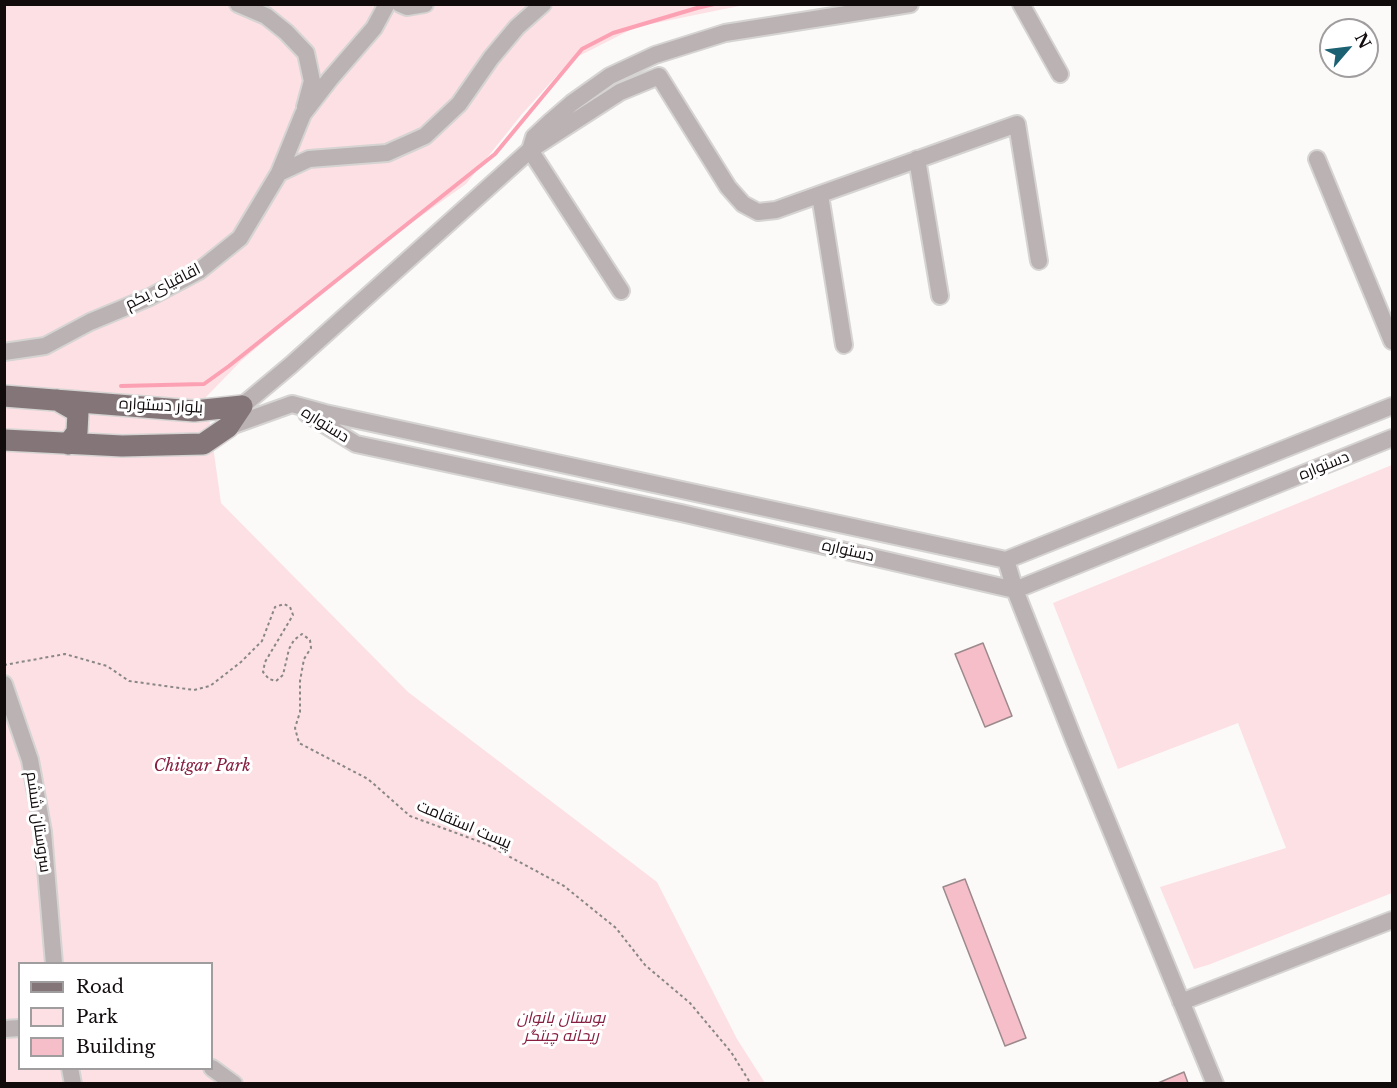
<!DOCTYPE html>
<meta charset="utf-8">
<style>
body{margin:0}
#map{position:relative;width:1397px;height:1088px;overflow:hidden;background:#fcf9f9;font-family:"Libre Baskerville",serif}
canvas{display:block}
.frame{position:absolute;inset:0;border:6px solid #110b0c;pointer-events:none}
.legend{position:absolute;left:18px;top:962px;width:195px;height:108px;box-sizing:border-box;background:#fff;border:2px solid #a09d9e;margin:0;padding:8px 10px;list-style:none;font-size:18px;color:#110b0c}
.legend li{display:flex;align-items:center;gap:12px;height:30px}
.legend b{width:30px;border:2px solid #a09d9e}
.north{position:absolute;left:1319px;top:18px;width:60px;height:60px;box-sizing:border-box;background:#fff;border:2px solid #a09d9e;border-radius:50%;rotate:62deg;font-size:16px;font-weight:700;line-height:24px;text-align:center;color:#110b0c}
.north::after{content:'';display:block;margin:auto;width:21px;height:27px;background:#1b6172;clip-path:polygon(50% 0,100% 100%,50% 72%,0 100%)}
</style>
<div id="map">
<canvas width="1397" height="1088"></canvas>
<div class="frame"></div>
<ul class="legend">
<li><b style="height:8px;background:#847678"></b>Road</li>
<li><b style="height:16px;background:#fce0e4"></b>Park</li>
<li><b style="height:16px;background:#f6bec8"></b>Building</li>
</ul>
<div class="north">N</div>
</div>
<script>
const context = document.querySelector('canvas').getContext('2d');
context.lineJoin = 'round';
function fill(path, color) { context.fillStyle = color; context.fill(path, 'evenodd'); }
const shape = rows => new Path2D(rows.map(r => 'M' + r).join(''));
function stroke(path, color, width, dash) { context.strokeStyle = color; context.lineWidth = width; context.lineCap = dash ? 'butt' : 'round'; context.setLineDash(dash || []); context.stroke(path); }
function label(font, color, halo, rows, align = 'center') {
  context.font = font + ' "Libre Baskerville",Cairo,serif'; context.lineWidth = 6; context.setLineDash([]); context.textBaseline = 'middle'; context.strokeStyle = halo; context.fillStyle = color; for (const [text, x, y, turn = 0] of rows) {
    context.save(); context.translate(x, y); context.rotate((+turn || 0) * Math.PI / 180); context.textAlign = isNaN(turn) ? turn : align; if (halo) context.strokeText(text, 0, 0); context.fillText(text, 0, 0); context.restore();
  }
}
fill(shape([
 [5,5,744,5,636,27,571,60,522,114,466,184,400,231,321,292,241,361,206,397,221,503,408,692,657,882,737,1039,765,1083,5,1084],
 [20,964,212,964,212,1068,20,1068],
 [1392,465,1392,893,1208,965,1194,969,1160,887,1286,848,1238,723,1118,769,1053,603]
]), '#fce0e4');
stroke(shape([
 [121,386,204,384,229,366,495,154,582,49,613,33,697,8,714,4]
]), '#fca1b3', 4);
const building = shape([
 [983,643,1012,716,985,727,955,654,983,643],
 [965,879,1026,1038,1005,1046,943,887,965,879],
 [1184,1072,1188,1083,1158,1083,1184,1072]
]);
fill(building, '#f6bec8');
stroke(building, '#9b898c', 1.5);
const minor = shape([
 [238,4,266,16,286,32,306,53,312,81,305,107],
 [400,4,407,7,425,4],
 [1021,4,1060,74],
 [917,159,940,296],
 [1317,159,1392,341],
 [279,173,309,159,387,153,425,136,459,104,491,58,517,27,543,4],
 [820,195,844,345],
 [621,291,530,150,620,92,659,76,728,187,743,204,758,212,776,210,1017,124,1039,261],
 [4,352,45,346,90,322,150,297,199,271,240,238,279,173,303,114,330,79,374,28,387,4],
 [242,406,291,365,530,150,534,137,550,122,572,103,610,76,655,55,725,33,910,4],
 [307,414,356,444,681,513,1015,590,1392,438],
 [228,427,292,404,325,413,1006,560,1392,406],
 [1006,560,1015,590,1074,740,1215,1084],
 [4,684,30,760,43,832,54,964],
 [1181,1002,1392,920],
 [4,1029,20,1028],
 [70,1068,73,1084],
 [212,1068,234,1084]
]);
const major = shape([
 [4,396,194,411,242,406],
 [57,400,78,412,77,432,68,444],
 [4,440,122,446,203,444,228,427,242,406]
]);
stroke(minor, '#d6d3d3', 20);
stroke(major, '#d6d3d3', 24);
stroke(shape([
 [4,665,65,654,107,666,129,681,194,690,210,686,241,662,262,641,275,607,284,604,290,607,293,615,265,662,263,672,269,679,276,681,283,675,289,649,294,640,302,634,310,640,311,648,304,659,300,681,300,712,295,728,299,743,368,779,410,816,486,844,564,886,616,928,645,965,690,1003,731,1052,751,1084]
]), '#8a8686', 2, [3, 3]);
stroke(minor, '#bab2b3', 16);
stroke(major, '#847678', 21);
label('16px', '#110b0c', '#fff', [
 ["اقاقیای یکم",163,287,-27],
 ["بلوار دستواره",161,406,3],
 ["دستواره",325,425,32],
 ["دستواره",1324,466,-22],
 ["دستواره",848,551,13],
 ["سروستان ششم",38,822,82],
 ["پیست استقامت",464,825,23]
]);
label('italic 16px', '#851e3f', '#fff', [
 ["Chitgar Park",202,766],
 ["بوستان بانوان",561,1018],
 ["ریحانه چیتگر",561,1036]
]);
</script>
